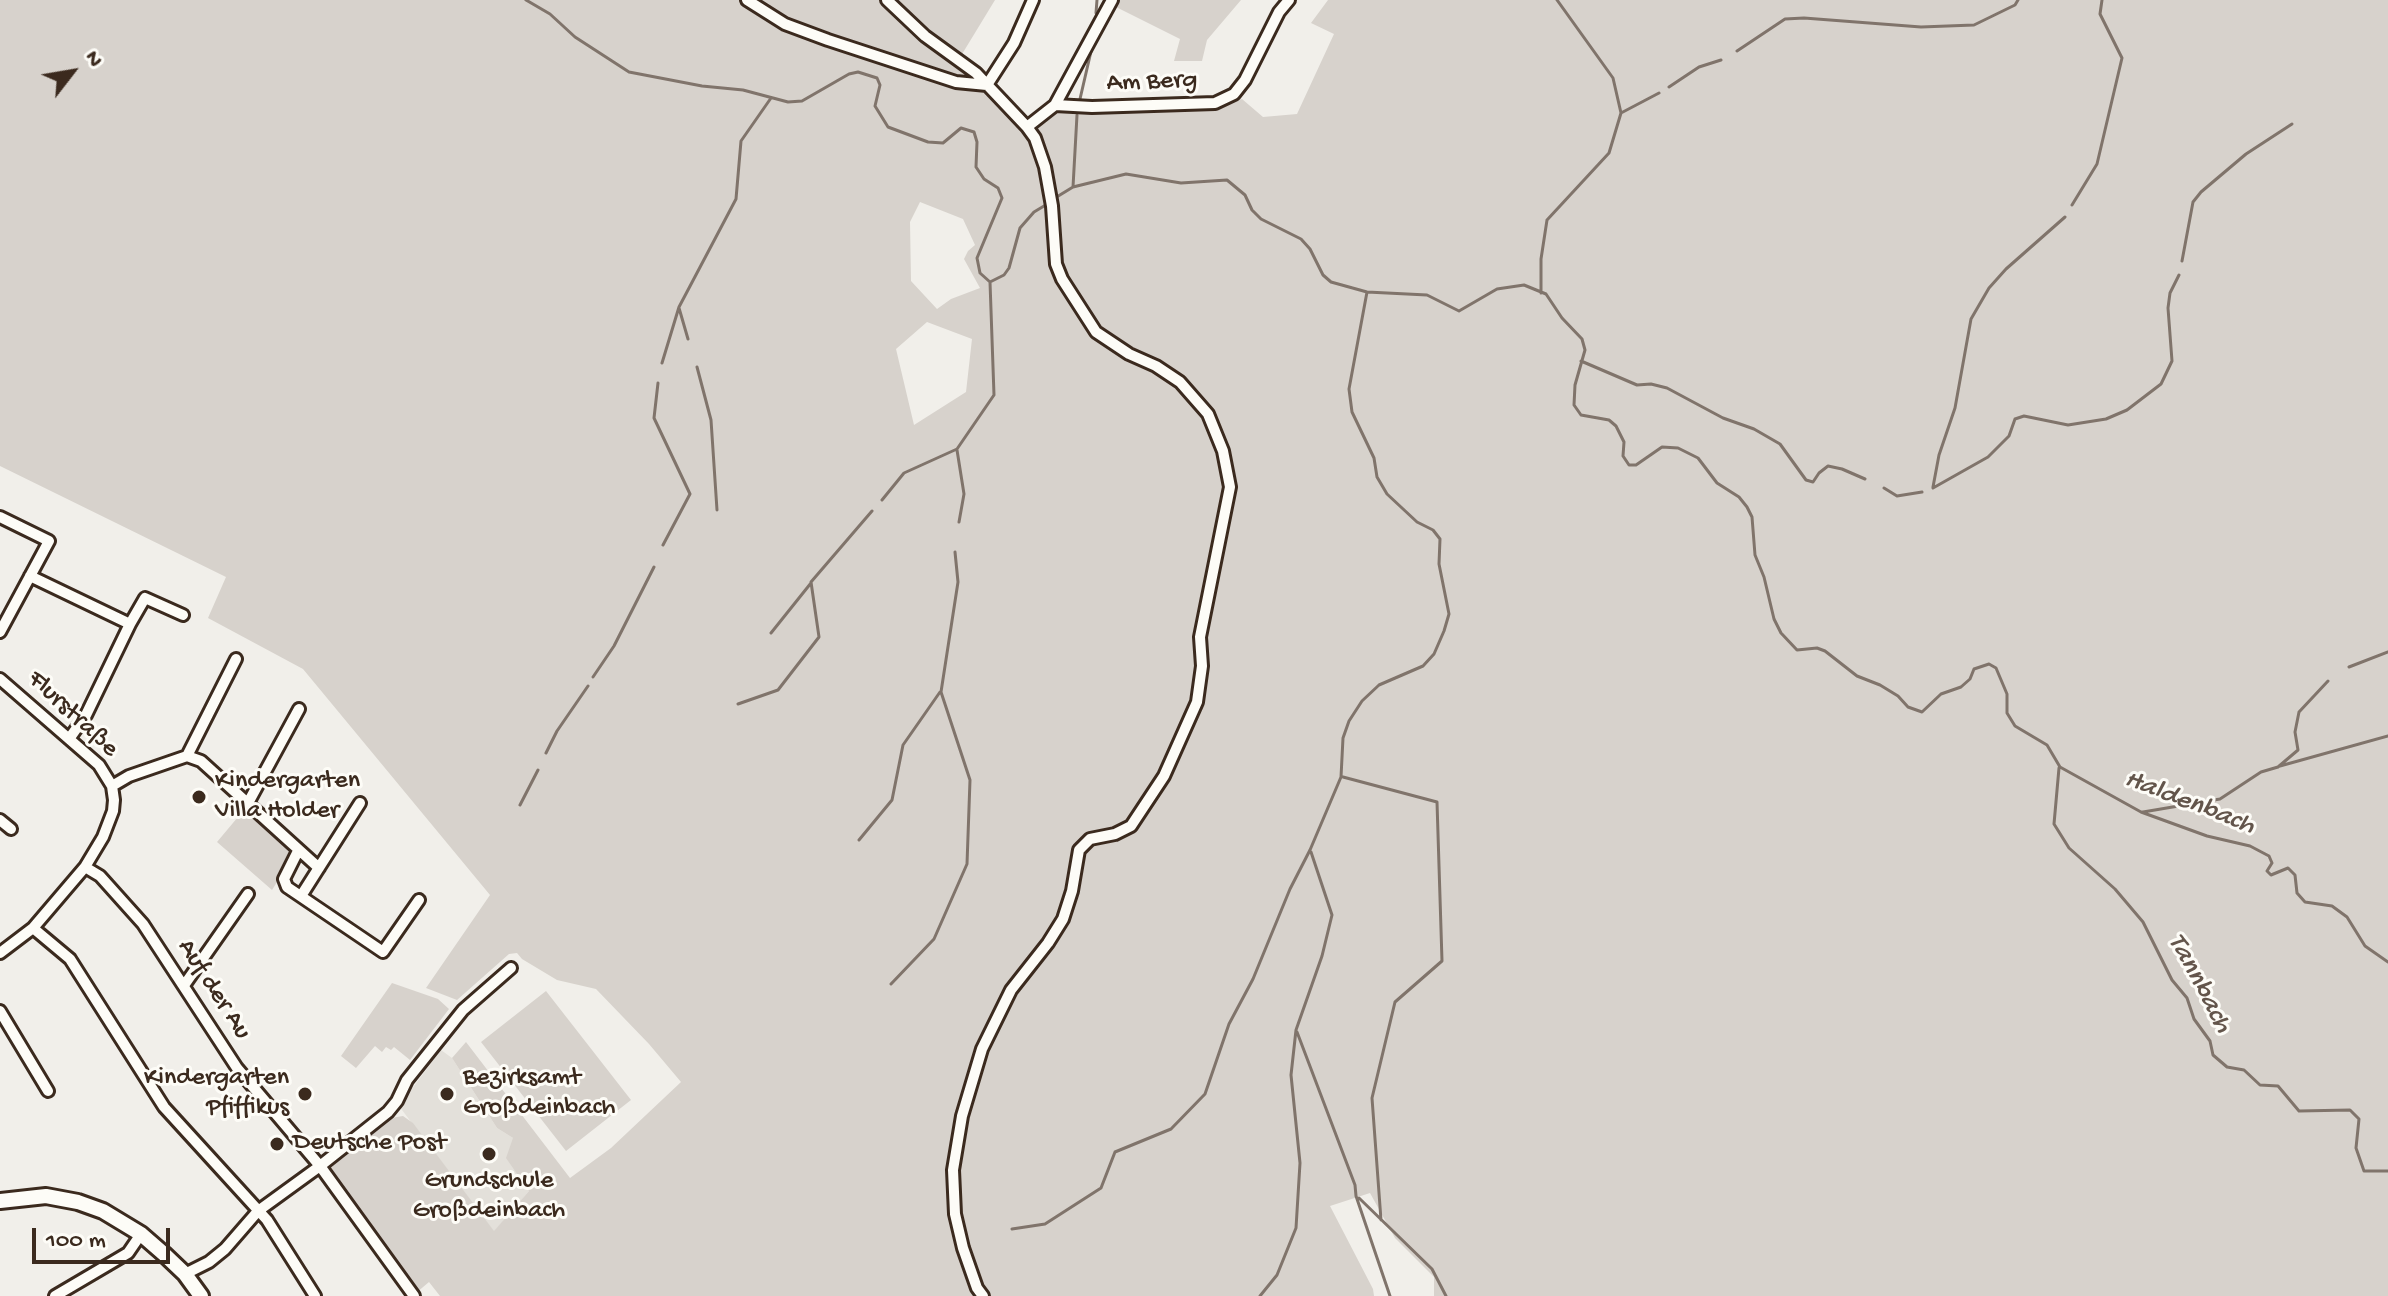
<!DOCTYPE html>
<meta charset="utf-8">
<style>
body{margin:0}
#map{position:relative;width:2388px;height:1296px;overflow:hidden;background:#f1efea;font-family:"Gochi Hand",sans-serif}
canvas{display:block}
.north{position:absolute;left:32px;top:32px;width:80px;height:80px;-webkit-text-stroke:6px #fdfcf7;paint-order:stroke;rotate:59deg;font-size:22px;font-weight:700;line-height:32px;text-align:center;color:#3b2a1e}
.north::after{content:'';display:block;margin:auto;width:28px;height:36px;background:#3b2a1e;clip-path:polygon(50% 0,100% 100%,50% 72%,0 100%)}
.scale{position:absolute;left:32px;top:1228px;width:138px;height:36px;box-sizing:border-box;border:4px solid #3b2a1e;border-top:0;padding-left:10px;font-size:24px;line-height:28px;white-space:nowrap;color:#3b2a1e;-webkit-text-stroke:6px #fdfcf7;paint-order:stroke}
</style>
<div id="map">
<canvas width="2388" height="1296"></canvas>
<div class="north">N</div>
<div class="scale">100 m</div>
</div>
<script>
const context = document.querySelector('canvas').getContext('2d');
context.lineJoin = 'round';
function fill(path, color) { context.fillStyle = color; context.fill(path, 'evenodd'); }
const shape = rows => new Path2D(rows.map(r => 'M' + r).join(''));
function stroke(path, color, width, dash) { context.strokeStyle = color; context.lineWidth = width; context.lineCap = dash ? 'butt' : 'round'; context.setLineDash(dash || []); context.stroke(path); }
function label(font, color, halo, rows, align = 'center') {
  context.font = font + ' "Gochi Hand",sans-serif'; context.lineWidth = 6; context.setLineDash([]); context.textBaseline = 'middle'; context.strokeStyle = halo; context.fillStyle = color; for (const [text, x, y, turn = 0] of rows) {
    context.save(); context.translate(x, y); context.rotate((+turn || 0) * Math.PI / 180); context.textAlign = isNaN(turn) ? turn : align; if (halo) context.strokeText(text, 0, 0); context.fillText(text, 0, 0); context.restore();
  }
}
fill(shape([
 [441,1050,452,1058,497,1128,513,1138,529,1191,494,1232,399,1106]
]), '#e3e0da');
fill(shape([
 [0,0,995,0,956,64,970,75,1025,136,1039,126,1046,116,1058,111,1212,108,1242,99,1263,117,1297,114,1334,34,1311,23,1328,0,2388,0,2388,1296,1434,1296,1434,1277,1395,1238,1370,1193,1330,1206,1373,1289,1374,1296,440,1296,429,1282,416,1293,329,1169,391,1118,403,1116,413,1123,494,1231,529,1191,506,1158,513,1138,497,1128,452,1058,466,1042,570,1178,611,1148,681,1082,649,1044,596,989,557,980,522,959,517,953,509,954,457,1000,426,988,490,895,303,669,208,618,226,577,0,466],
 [920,202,963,219,975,245,968,251,964,259,980,288,951,299,937,309,911,281,910,222],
 [927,322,972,339,966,392,914,425,896,349],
 [1116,0,1241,0,1207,40,1202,61,1174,61,1180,39,1112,5],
 [243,811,246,811,292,853,291,860,272,890,217,842],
 [392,983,438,999,449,1009,410,1060,394,1047,391,1050,386,1047,382,1052,375,1046,356,1068,341,1056],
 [546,991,631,1100,566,1151,481,1042]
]), '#d7d2cc');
stroke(shape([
 [526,0,550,14,575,37,629,72,702,86,743,90,788,102,802,101,849,74,858,72,877,78,880,85,875,106,888,127,928,142,943,143,961,128,974,132,977,142,976,167,984,179,998,188,1002,198,977,258,980,273,990,282,1004,275,1009,268,1020,228,1034,212,1049,203],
 [1096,13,1097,0],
 [1737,51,1785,19,1804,18,1921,27,1974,25,2015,5,2018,0],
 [1669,87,1699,67,1721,60],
 [1080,99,1092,47],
 [1621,113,1659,93],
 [1073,187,1077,115],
 [1055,198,1073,187,1126,174,1181,183,1227,180,1245,195,1252,210,1261,219,1301,239,1310,249,1323,275,1331,282,1367,292,1427,295,1459,311,1497,289,1524,285,1546,294,1562,318,1582,339,1585,350,1575,385,1574,405,1581,415,1609,420,1616,426,1624,442,1623,456,1629,465,1636,465,1662,447,1678,448,1698,458,1717,483,1739,497,1747,507,1752,517,1755,555,1764,577,1774,619,1781,633,1797,650,1817,648,1825,651,1857,676,1880,685,1898,696,1908,707,1922,712,1941,694,1961,687,1970,679,1974,669,1989,664,1996,668,2007,694,2007,713,2015,726,2047,745,2060,767,2141,812,2207,836,2250,846,2269,856,2272,863,2267,871,2271,875,2288,868,2295,875,2297,893,2305,902,2332,906,2347,917,2365,946,2388,962],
 [2072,205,2097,164,2122,58,2100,14,2102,0],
 [2182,261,2193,202,2201,192,2246,154,2292,124],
 [1541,293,1541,259,1547,220,1609,153,1621,113,1613,78,1557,0],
 [679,308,688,339],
 [1581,361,1637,385,1651,384,1667,388,1723,418,1754,429,1780,444,1806,480,1813,482,1819,473,1828,466,1842,469,1865,479],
 [662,363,679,307,736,199,741,141,771,98],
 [697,367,711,420,717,510],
 [658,383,654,418,690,494,663,545],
 [957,450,964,494,959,522],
 [1933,487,1939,455,1955,408,1971,319,1989,288,2006,269,2065,217],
 [1884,488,1897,496,1922,492],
 [1933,488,1988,457,2009,436,2015,419,2024,416,2068,425,2106,419,2127,410,2161,384,2172,361,2168,308,2170,293,2179,275],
 [882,500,904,473,957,449,994,395,990,282],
 [771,633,811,583],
 [2349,667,2388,652],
 [593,677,614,646,654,567],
 [738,704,778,690,819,637,811,582,872,511],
 [546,753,557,731,588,686],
 [2280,766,2388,736],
 [2059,768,2054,824,2069,848,2115,889,2143,922,2172,980,2187,998,2194,1019,2210,1041,2213,1055,2227,1067,2244,1070,2260,1085,2278,1086,2299,1111,2350,1110,2359,1119,2356,1148,2364,1171,2388,1171],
 [1343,777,1437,802,1442,961,1395,1002,1372,1098,1381,1220],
 [520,805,538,770],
 [2143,812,2220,799,2261,772,2278,767,2298,750,2295,732,2299,712,2328,681],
 [859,840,892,800,903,745,940,692],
 [891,984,934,939,967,864,970,780,941,692,958,582,955,552],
 [1297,1032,1355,1185,1356,1196,1390,1296],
 [1359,1198,1432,1269,1446,1296],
 [1012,1229,1045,1224,1101,1188,1115,1152,1171,1129,1205,1094,1229,1024,1253,979,1290,889,1310,850,1341,777,1343,738,1349,721,1362,701,1379,685,1423,666,1434,654,1444,631,1449,614,1439,564,1440,539,1433,530,1417,522,1387,494,1377,477,1374,458,1352,412,1349,389,1367,292],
 [1260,1296,1277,1275,1296,1228,1300,1163,1291,1075,1296,1030,1322,956,1332,915,1311,852]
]), '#80746b', 3);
const street = shape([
 [747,0,785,24,828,40,956,82,987,85],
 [887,0,925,36,976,73,1027,127,1035,138,1045,167,1052,206,1056,264,1062,279,1096,332,1129,354,1156,366,1180,382,1208,414,1223,451,1230,487,1200,637,1202,666,1197,702,1164,776,1131,826,1115,834,1090,839,1079,850,1072,891,1063,919,1048,943,1011,990,982,1049,962,1116,953,1170,955,1214,963,1248,977,1288,983,1296],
 [987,85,1014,43,1033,0],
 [1055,105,1092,107,1215,103,1234,94,1245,80,1279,12,1289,0],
 [1027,127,1055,105,1112,0],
 [0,517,49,541,0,632],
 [30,576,130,624,145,598,183,615],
 [0,679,99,765,112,786,114,800,113,811,103,837,85,867,33,928,0,953],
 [69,739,86,715,130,624],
 [187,756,236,659],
 [112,786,129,776,187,756,201,761,319,868],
 [248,803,299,709],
 [0,820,11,829],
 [298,851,284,879,287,887,383,952,419,900],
 [85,867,100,876,143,924,237,1068,320,1166,414,1296],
 [301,896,360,803],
 [33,928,70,959,164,1107,267,1220,315,1296],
 [185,984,248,894],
 [0,1011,48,1091],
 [185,1274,209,1262,225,1249,258,1211,320,1166,388,1112,397,1101,407,1080,463,1010,511,968],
 [55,1296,128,1253,141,1234]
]);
const secondary = shape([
 [0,1201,46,1196,78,1202,103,1211,141,1234,164,1254,185,1274,201,1296]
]);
stroke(street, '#3b2a1e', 16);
stroke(secondary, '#3b2a1e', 20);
stroke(street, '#fdfcf7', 10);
stroke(secondary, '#fdfcf7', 14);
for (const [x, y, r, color] of [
 [199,797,8,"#3b2a1e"],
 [305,1094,8,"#3b2a1e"],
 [447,1094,8,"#3b2a1e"],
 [277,1144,8,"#3b2a1e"],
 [489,1154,8,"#3b2a1e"]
]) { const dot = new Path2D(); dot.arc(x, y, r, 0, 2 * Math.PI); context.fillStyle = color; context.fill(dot); stroke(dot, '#fdfcf7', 3); }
label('26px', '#3b2a1e', '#fdfcf7', [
 ["Am Berg",1152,83,-2],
 ["Flurstraße",72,715,43],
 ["Auf der Au",213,990,57]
]);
label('26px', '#3b2a1e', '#fdfcf7', [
 ["Kindergarten",215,782],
 ["Villa Holder",215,812],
 ["Kindergarten",289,1079,"right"],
 ["Pfiffikus",289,1109,"right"],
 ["Bezirksamt",463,1079],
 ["Großdeinbach",463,1109],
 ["Deutsche Post",293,1144],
 ["Grundschule",489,1182,"center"],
 ["Großdeinbach",489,1212,"center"]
], 'left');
label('italic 28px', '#63554b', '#fdfcf7', [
 ["Haldenbach",2189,804,21],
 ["Tannbach",2198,984,62]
]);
</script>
